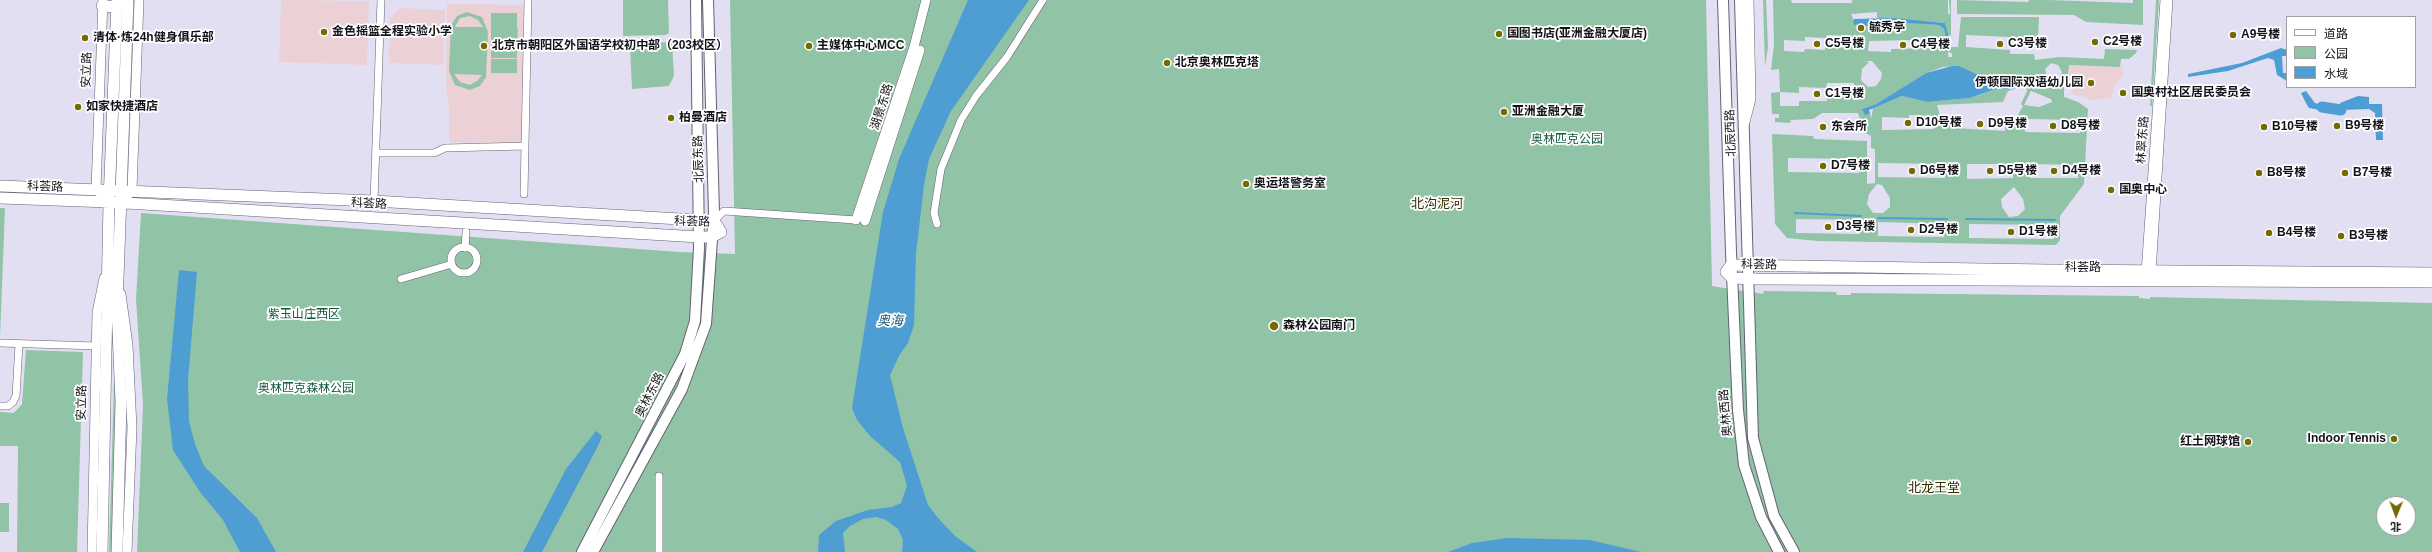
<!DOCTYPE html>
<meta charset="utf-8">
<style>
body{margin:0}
#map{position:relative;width:2432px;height:552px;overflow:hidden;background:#e2dff3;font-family:Helvetica,"Noto Sans SC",sans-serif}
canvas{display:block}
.legend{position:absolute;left:2286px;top:16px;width:130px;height:72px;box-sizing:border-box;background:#fff;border:1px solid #a1a0a3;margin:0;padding:5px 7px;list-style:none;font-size:12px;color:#131219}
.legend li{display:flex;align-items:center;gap:8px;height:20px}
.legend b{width:20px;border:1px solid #a1a0a3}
.north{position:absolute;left:2376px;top:496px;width:40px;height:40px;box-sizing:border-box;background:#fff;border:1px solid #a1a0a3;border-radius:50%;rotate:181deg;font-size:11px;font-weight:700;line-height:16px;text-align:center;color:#131219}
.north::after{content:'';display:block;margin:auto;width:14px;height:18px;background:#756b04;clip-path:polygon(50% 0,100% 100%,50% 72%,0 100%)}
</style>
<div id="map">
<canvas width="2432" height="552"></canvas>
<ul class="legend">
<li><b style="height:5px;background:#fff"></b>道路</li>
<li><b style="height:11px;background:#91c4a6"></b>公园</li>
<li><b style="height:11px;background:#4e9ed3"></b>水域</li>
</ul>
<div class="north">北</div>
</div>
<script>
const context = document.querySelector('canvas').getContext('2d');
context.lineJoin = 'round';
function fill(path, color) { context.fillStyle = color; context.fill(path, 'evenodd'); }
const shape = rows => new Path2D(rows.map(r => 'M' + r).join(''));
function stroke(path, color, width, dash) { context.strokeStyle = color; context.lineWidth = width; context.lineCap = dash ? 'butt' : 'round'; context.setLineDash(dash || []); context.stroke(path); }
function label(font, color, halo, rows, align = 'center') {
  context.font = font + ' Helvetica,"Noto Sans SC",sans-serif'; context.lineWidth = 3.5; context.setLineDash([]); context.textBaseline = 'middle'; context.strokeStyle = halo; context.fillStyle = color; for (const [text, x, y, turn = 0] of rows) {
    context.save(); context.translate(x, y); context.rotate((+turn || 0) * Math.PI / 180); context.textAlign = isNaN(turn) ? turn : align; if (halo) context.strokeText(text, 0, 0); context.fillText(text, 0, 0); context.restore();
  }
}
fill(shape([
 [281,0,369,1,367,65,279,62],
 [447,4,523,5,521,143,449,142,449,106,446,87],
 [400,8,445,10,443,65,389,63,390,19],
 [2069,65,2121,67,2124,75,2115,85,2111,98,2092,100,2083,96,2073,95,2072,87,2067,84]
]), '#ebd1d6');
fill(shape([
 [623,0,668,0,669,33,666,35,623,36],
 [730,0,1706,0,1712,286,1763,294,1764,291,1836,292,1837,295,1851,295,1851,293,2139,296,2139,298,2150,299,2150,297,2432,303,2432,552,137,552,143,405,136,299,141,213,680,252,735,254],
 [2384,504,2408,504,2408,528,2384,528],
 [1763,0,1766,0,1768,47,1765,67],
 [1773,0,1791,0,1792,3,1852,3,1852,0,1948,0,1948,14,1950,14,1949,0,1951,0,1951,36,1947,34,1945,23,1877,18,1877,12,1851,14,1858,30,1863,30,1863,26,1873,26,1876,20,1939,25,1944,29,1949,45,1948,57,1952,57,1952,53,1950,53,1951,47,1958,47,1961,17,2039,17,2038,40,2010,40,2009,37,1966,35,1966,47,2010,50,2010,54,2034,54,2035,60,2060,57,2104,59,2105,49,2137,50,2136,53,2129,59,2121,59,2120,67,2069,65,2067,84,2059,78,2062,72,2058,65,2051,63,2045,69,2047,78,2056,80,2064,87,2064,97,2078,102,2088,109,2084,184,2060,216,2060,240,2056,245,1818,241,1787,238,1775,224,1772,134,1813,136,1814,139,1867,141,1867,184,1875,183,1875,149,1871,148,1871,136,1863,132,1858,113,1822,113,1813,119,1791,120,1790,123,1775,122,1775,118,1779,118,1779,114,1772,114,1771,93,1780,92,1779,69,1771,70,1774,45],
 [1827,35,1850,36,1850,48,1825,47,1825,50,1805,49,1804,52,1784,51,1784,40,1805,41,1805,37,1826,38],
 [1914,37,1938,38,1938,48,1891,49,1891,52,1868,51,1869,41,1913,40],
 [1864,61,1872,61,1882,73,1881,79,1876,86,1868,87,1861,80,1862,69,1869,62],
 [1959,66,2004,86,2015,86,2023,81,2026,83,2027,91,2021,104,2023,106,2015,120,2006,119,2005,131,1954,128,1953,116,1940,116,1937,105,2003,102,2008,91,2015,89,1995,89,1970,98,1927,102,1902,96,1873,108,1871,119,1870,113,1862,109,1876,104,1926,73,1943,67],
 [1827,83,1854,83,1854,96,1827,96,1827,101,1799,101,1799,106,1780,106,1780,92,1799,93,1799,87,1826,88],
 [2031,91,2051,99,2052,102,2039,107,2024,105],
 [1909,115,1935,116,1934,129,1882,130,1882,117,1909,118],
 [2026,119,2080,120,2080,133,2025,132],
 [1788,158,1859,159,1859,173,1788,172],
 [1878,163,1945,164,1945,178,1878,177],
 [1967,164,2013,164,2013,178,1967,179],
 [2030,164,2078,165,2078,178,2030,178],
 [1877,184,1882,185,1890,198,1890,207,1883,213,1873,213,1867,204,1869,194],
 [2014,187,2023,199,2025,209,2018,216,2009,217,2002,207,2001,199],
 [1796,219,1861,220,1860,234,1796,233],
 [1878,222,1945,224,1944,237,1878,236],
 [1969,224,2054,225,2054,239,1969,238],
 [1957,0,2028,2,2029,0,2049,0,2133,3,2133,0,2143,0,2143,25,2086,22,2074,15,1957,14],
 [2156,0,2159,0,2152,106,2150,106],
 [467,12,482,17,488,32,486,77,480,86,470,90,455,85,449,71,451,25,457,16],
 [470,16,478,20,483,27,455,27,460,18],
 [454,74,481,75,482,75,478,80,470,85,460,82],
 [491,13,517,13,517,28,491,28],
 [491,28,518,28,517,43,491,42],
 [672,42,674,76,669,86,632,89,630,44],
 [491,44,517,44,517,58,491,58],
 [491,59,517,59,517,73,491,73],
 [0,208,5,208,0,338],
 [26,350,83,352,77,552,17,552,18,446,0,446,0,412,14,413,22,404],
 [114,382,118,382,117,552,109,552],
 [0,503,9,503,9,532,0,532]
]), '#91c4a6');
fill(shape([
 [968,0,1029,0,951,111,929,159,924,185,916,254,914,325,908,343,900,354,890,375,903,428,928,505,938,518,955,536,977,552,902,552,903,540,898,529,886,520,876,517,863,519,850,526,843,533,845,552,818,552,819,535,836,521,868,510,892,507,901,503,907,486,900,462,870,436,857,420,852,408,883,212,899,159],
 [1892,18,1945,23,1951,45,1950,53,1944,29,1939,25,1877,21,1872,26,1866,26,1863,24,1855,25,1853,22,1854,19],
 [2281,48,2287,50,2286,56,2282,56,2283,73,2286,73,2287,81,2277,75,2274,60,2268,58,2228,71,2188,77,2188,74,2242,63],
 [1952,66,1959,66,1999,84,2015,86,2015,89,1995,89,1970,98,1927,102,1902,96,1869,110,1870,113,1865,115,1862,109,1876,104,1926,73],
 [2306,91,2315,103,2322,105,2320,110,2309,108,2307,105,2301,93],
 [2358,96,2369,97,2369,104,2382,104,2383,140,2376,140,2375,113,2369,109,2341,110,2340,103],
 [179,270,197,272,188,380,189,421,195,444,204,466,257,518,276,552,240,552,223,520,200,492,173,450,167,399],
 [596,431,602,436,599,444,542,552,523,552,566,469],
 [1508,538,1590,540,1641,552,1448,552,1472,543]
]), '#4e9ed3');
stroke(shape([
 [1795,213,1861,216],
 [1878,218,1947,219],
 [1966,219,2055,220]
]), '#4e9ed3', 2);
stroke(shape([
 [2322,107,2341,110]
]), '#4e9ed3', 11);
const minor = shape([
 [376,153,434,153,445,148,525,146],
 [524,194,528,0],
 [374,201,381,0],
 [714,221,724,211,856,220],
 [937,224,934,213,941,169,961,120,976,96,1007,57,1043,0],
 '451 260a13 13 0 1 1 26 0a13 13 0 1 1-26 0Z',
 [465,248,466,232],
 [2145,273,2164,0],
 [2152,273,2169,0],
 [401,279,452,264],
 [0,343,97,346],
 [0,406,8,406,13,402,16,396,19,344],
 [659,476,659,552]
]);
const tertiary = shape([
 [103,0,96,189,109,202],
 [1745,122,1751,99,1749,0],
 [127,196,132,190,139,0],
 [856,220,914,47,926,0],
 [865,221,920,50],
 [121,294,128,345,132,428,127,552],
 [92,552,97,313,104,278]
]);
const secondary = shape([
 [1723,0,1731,252,1738,410,1744,465,1761,517,1779,552],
 [1740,0,1753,438,1774,516,1794,552],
 [582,552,685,354,695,321,699,248,696,0],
 [593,552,682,389,706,324,714,212,708,0]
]);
const primary = shape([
 [102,6,117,7],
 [0,186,374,201,714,221,721,232,712,237,699,237,109,202,0,198],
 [2432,273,2048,270,1731,265,1726,272,1732,278,1757,279,2432,282],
 [102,552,109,202,117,0],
 [117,552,121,402,117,307,128,0]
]);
stroke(minor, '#646273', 8);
stroke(tertiary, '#646273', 10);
stroke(secondary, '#646273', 12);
stroke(primary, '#646273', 12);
stroke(minor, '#fff', 7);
stroke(tertiary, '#fff', 9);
stroke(secondary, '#fff', 10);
stroke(primary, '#fff', 11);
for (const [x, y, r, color] of [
 [1861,28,4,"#756b04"],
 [324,32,4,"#756b04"],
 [1499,34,4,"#756b04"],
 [2233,35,4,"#756b04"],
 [85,38,4,"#756b04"],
 [2095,42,4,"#756b04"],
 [1817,44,4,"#756b04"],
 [2000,44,4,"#756b04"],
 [1903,45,4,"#756b04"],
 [484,46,4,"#756b04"],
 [809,46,4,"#756b04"],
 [1167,63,4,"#756b04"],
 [2091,83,4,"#756b04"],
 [2123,93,4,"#756b04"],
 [1817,94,4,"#756b04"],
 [78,107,4,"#756b04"],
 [1504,112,4,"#756b04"],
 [671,118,4,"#756b04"],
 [1908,123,4,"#756b04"],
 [1980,124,4,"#756b04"],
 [2053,126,4,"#756b04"],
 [2337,126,4,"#756b04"],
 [1823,127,4,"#756b04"],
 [2264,127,4,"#756b04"],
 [1823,166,4,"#756b04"],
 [1912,171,4,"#756b04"],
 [1990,171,4,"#756b04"],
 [2054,171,4,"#756b04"],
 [2259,173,4,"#756b04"],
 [2345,173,4,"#756b04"],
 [1246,184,4,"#756b04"],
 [2111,190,4,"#756b04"],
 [1828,227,4,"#756b04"],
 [1911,230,4,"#756b04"],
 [2011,232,4,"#756b04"],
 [2269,233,4,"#756b04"],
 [2341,236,4,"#756b04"],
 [1274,326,5,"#756b04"],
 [2394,439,4,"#756b04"],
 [2248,442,4,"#756b04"]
]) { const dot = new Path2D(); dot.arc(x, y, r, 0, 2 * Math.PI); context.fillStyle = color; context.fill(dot); stroke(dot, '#fff', 1.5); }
label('bold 12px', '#131219', '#fff', [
 ["毓秀亭",1869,28],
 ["金色摇篮全程实验小学",332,32],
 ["国图书店(亚洲金融大厦店)",1507,34],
 ["A9号楼",2241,35],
 ["清体·炼24h健身俱乐部",93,38],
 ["C2号楼",2103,42],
 ["C5号楼",1825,44],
 ["C3号楼",2008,44],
 ["C4号楼",1911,45],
 ["北京市朝阳区外国语学校初中部（203校区）",492,46],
 ["主媒体中心MCC",817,46],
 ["北京奥林匹克塔",1175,63],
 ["伊顿国际双语幼儿园",2083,83,"right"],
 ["国奥村社区居民委员会",2131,93],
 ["C1号楼",1825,94],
 ["如家快捷酒店",86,107],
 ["亚洲金融大厦",1512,112],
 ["柏曼酒店",679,118],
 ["D10号楼",1916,123],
 ["D9号楼",1988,124],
 ["D8号楼",2061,126],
 ["B9号楼",2345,126],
 ["东会所",1831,127],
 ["B10号楼",2272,127],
 ["D7号楼",1831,166],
 ["D6号楼",1920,171],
 ["D5号楼",1998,171],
 ["D4号楼",2062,171],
 ["B8号楼",2267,173],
 ["B7号楼",2353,173],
 ["奥运塔警务室",1254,184],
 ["国奥中心",2119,190],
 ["D3号楼",1836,227],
 ["D2号楼",1919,230],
 ["D1号楼",2019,232],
 ["B4号楼",2277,233],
 ["B3号楼",2349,236],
 ["森林公园南门",1283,326],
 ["Indoor Tennis",2386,439,"right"],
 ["红土网球馆",2240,442,"right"]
], 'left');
label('12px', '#131219', '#fff', [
 ["安立路",87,70,-88],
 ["湖景东路",882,107,-72],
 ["北辰西路",1731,133,-92],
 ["林翠东路",2143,140,-86],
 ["北辰东路",699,159,-92],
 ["科荟路",45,187,2],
 ["科荟路",369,204,3],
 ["科荟路",692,222,1],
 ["科荟路",1759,265,1],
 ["科荟路",2083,268],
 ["奥林东路",650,395,-63],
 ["安立路",82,403,-89],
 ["奥林西路",1726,413,-95]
]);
label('12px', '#135839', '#fff', [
 ["奥林匹克公园",1567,140],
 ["紫玉山庄西区",304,315],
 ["奥林匹克森林公园",306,389]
]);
label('13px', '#322d01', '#fff', [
 ["北沟泥河",1437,204],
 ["北龙王堂",1934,488]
]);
label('italic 13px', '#185478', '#fff', [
 ["奥海",890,321]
]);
</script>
